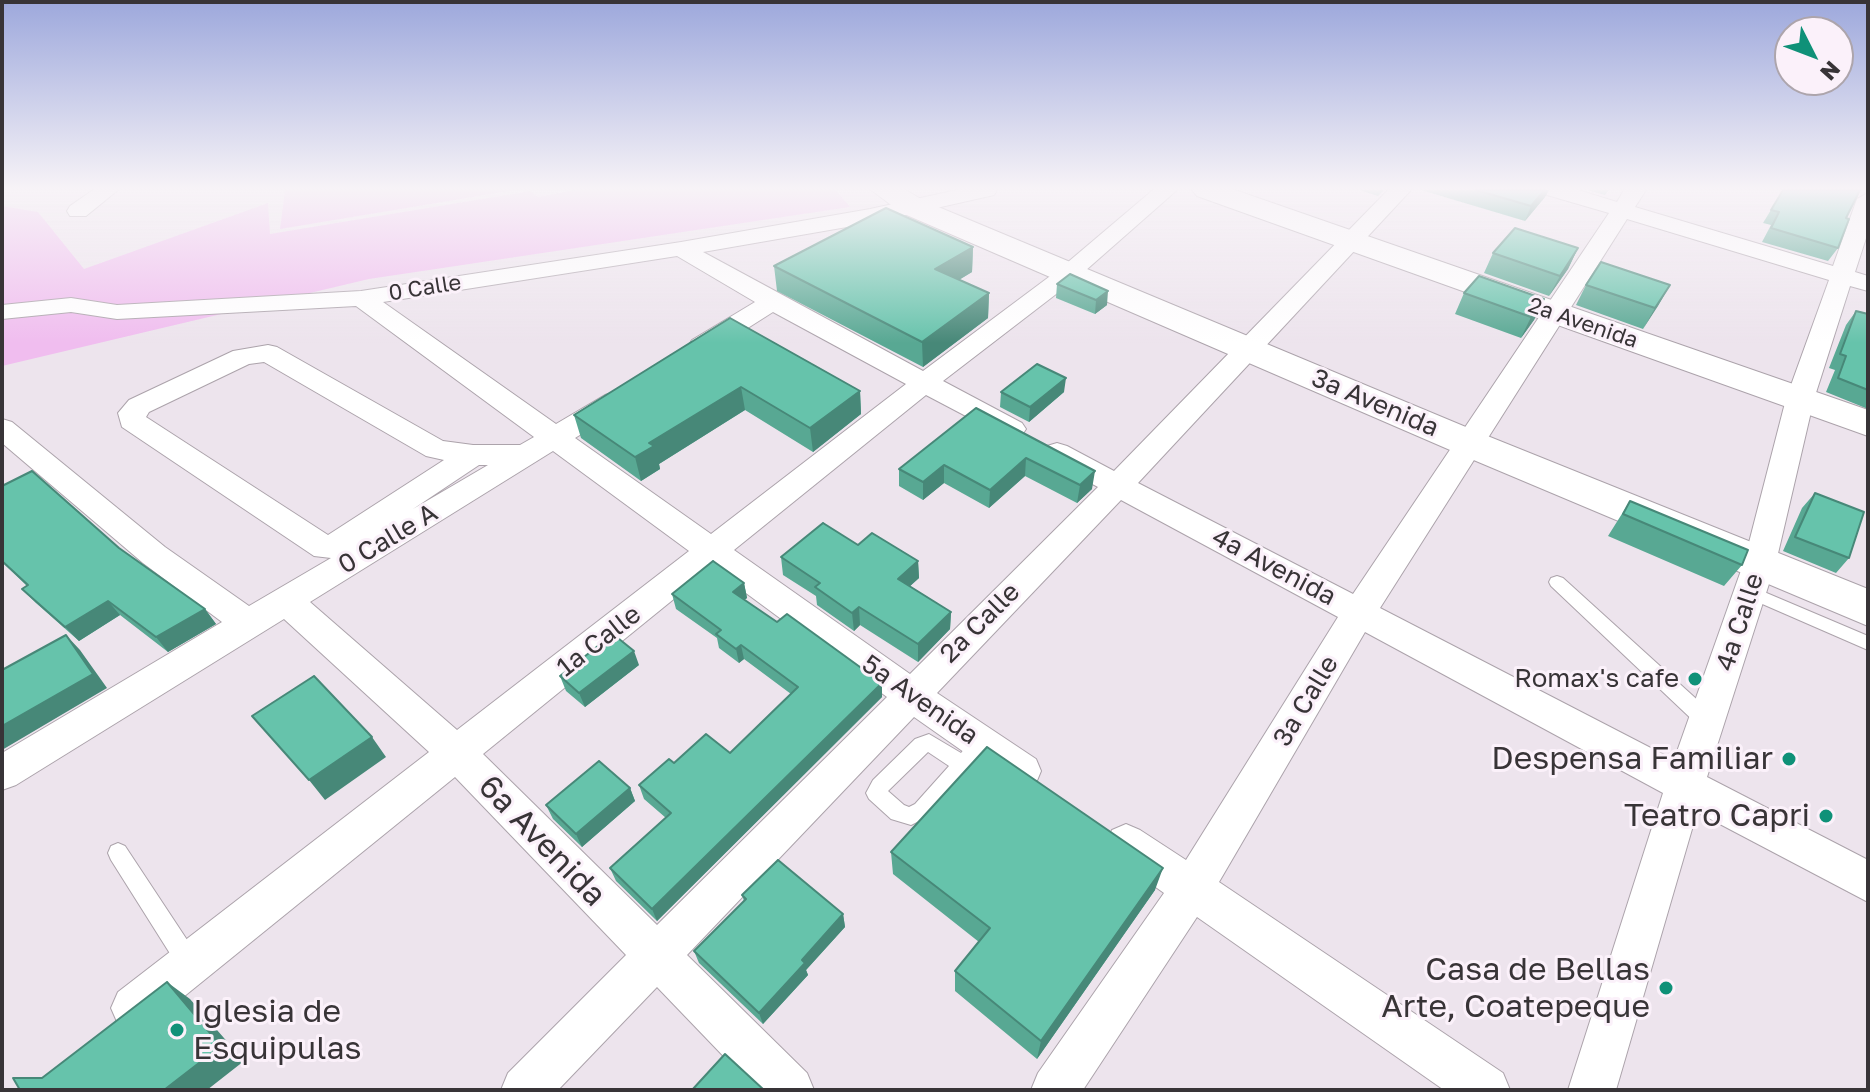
<!DOCTYPE html>
<style>
body{margin:0}
#map{position:relative;width:1870px;height:1092px;overflow:hidden;background:#ede4ed;font-family:"Golos Text",sans-serif}
canvas{display:block}
.frame{position:absolute;inset:0;border:4px solid #383437;pointer-events:none}
.north{position:absolute;left:1774px;top:16px;width:80px;height:80px;box-sizing:border-box;background:#fbf1fa;border:2px solid #ada5ac;border-radius:50%;rotate:132deg;font-size:22px;font-weight:700;line-height:32px;text-align:center;color:#383437}
.north::after{content:'';display:block;margin:auto;width:28px;height:36px;background:#0f9178;clip-path:polygon(50% 0,100% 100%,50% 72%,0 100%)}
</style>
<div id="map">
<canvas width="1870" height="1092"></canvas>
<div class="frame"></div>
<div class="north">N</div>
</div>
<script>
const context = document.querySelector('canvas').getContext('2d');
context.lineJoin = 'round';
function fill(path, color) { context.fillStyle = color; context.fill(path, 'evenodd'); }
const shape = rows => new Path2D(rows.map(r => 'M' + r).join(''));
function stroke(path, color, width, dash) { context.strokeStyle = color; context.lineWidth = width; context.lineCap = dash ? 'butt' : 'round'; context.setLineDash(dash || []); context.stroke(path); }
function label(font, color, halo, rows, align = 'center') {
  context.font = font + ' "Golos Text",sans-serif'; context.lineWidth = 6; context.setLineDash([]); context.textBaseline = 'middle'; context.strokeStyle = halo; context.fillStyle = color; for (const [text, x, y, turn = 0] of rows) {
    context.save(); context.translate(x, y); context.rotate((+turn || 0) * Math.PI / 180); context.textAlign = isNaN(turn) ? turn : align; if (halo) context.strokeText(text, 0, 0); context.fillText(text, 0, 0); context.restore();
  }
}
fill(shape([
 [285,190,515,190,280,229],
 [575,190,836,190,850,207,369,279,2,366,2,206,38,212,84,269,268,203,270,234,530,191,538,197]
]), '#f0bdef');
const service = shape([
 [1557,576,1563,578,1714,715,1716,721,1714,727,1707,729,1700,727,1551,586,1549,582,1551,578,1557,576],
 [1750,586,1868,636,1868,650,1744,596,1742,592,1744,588,1750,586],
 [929,734,961,753,974,737,981,735,988,737,990,743,929,816,911,825,891,819,869,799,866,793,873,780,915,739,929,734],
 [928,752,949,766,915,804,909,807,904,805,888,791,928,752],
 [118,843,125,846,197,955,200,963,197,971,189,974,181,971,111,860,108,853,111,846,118,843]
]);
const minor = shape([
 [93,190,118,190,86,216,70,216,67,211,70,206,93,190],
 [957,190,997,190,994,195,870,223,703,252,923,371,1061,268,1153,190,1177,190,1077,278,943,381,1022,423,1026,429,1022,435,1012,438,1002,435,926,395,734,550,910,674,1098,487,1047,460,1042,453,1047,446,1057,443,1067,446,1114,471,1388,190,1411,190,1138,483,1353,594,1609,213,1547,195,1544,190,1578,190,1617,202,1624,190,1646,190,1635,207,1833,266,1857,199,1868,193,1868,232,1855,272,1868,276,1868,291,1850,286,1814,399,1776,562,1707,777,1868,860,1868,902,1697,812,1616,1090,1568,1090,1663,793,1365,632,1219,882,1503,1073,1510,1090,1444,1090,1197,917,1083,1090,1031,1090,1038,1073,1164,893,1112,856,1106,843,1112,830,1126,824,1140,830,1186,860,1338,617,1121,500,937,693,1036,759,1041,771,1036,783,1022,788,1008,783,914,717,687,955,807,1073,814,1090,756,1090,657,987,558,1090,501,1090,508,1073,626,955,455,777,150,1024,134,1031,118,1024,111,1008,118,992,429,752,284,619,16,785,2,790,2,753,222,622,143,563,2,443,2,419,12,422,165,547,249,606,331,558,314,556,122,427,118,413,129,400,233,351,268,345,277,347,443,441,473,445,520,445,534,437,356,306,117,319,71,312,2,319,2,305,71,298,117,305,361,291,681,242,870,209,957,190],
 [1627,219,1829,280,1786,399,1744,562,1674,760,1380,608,1627,219],
 [677,256,755,302,692,340,688,346,692,352,710,352,773,312,906,384,711,534,575,438,625,407,629,401,625,395,615,392,605,395,556,424,383,302,677,256],
 [264,362,426,456,444,460,328,535,146,417,149,412,249,364,264,362],
 [553,451,689,551,457,730,310,602,553,451],
 [479,465,488,465,413,509,479,465],
 [712,568,887,697,657,925,483,754,712,568]
]);
const secondary = shape([
 [871,190,906,190,924,201,1485,435,1868,589,1868,626,1457,453,902,213,871,190],
 [1192,190,1235,190,1868,410,1868,436,1197,196,1192,190]
]);
stroke(service, '#aca3ab', 2);
stroke(minor, '#aca3ab', 2);
stroke(secondary, '#aca3ab', 2);
fill(service, '#fff');
fill(minor, '#fff');
fill(secondary, '#fff');
fill(shape([
 [1359,190,1384,190,1378,196],
 [1421,190,1549,190,1545,197,1525,221],
 [1587,190,1609,190,1605,195],
 [1783,190,1846,218,1838,248,1828,261,1762,242,1771,225,1763,223],
 [973,247,972,272,959,280,989,293,988,318,923,367,777,291,774,266],
 [1578,248,1568,269,1549,296,1484,273,1493,253],
 [1057,284,1107,305,1095,314,1056,298],
 [1586,285,1670,285,1643,329,1576,305],
 [1464,293,1544,299,1534,320,1521,338,1455,314],
 [1856,311,1868,314,1868,409,1826,392,1835,370,1829,368,1846,325],
 [730,318,860,391,861,414,813,452,745,410,659,464,660,469,641,481,581,438,574,415],
 [1001,392,1064,392,1029,422,1000,407],
 [976,408,1092,489,1077,503,1025,476,989,508,944,483,923,500,899,486,899,469],
 [2,486,119,548,205,609,216,624,168,652,120,615,79,641,36,603,22,589,27,586,2,562],
 [1815,493,1849,558,1836,573,1783,551,1802,508],
 [1630,501,1742,565,1724,586,1608,536],
 [858,545,918,561,919,578,910,586,951,612,950,629,918,662,860,625,854,631,817,605,816,596,783,575,781,557],
 [744,583,747,598,744,600,777,622,882,683,882,697,657,921,616,881,610,868,666,818,644,799,639,785,674,763,730,753,791,694,744,659,739,663,719,648,717,638,676,609,672,594],
 [639,665,585,707,566,691,560,676],
 [630,788,635,801,582,847,553,819,546,805],
 [891,852,1155,890,1037,1059,955,991,955,971,979,942,893,874],
 [742,895,843,914,845,927,806,970,808,975,763,1024,699,963,694,951,744,901]
]), '#58a893');
fill(shape([
 [1545,190,1549,190,1545,197,1525,221,1531,206],
 [973,247,972,272,935,294,935,269],
 [1578,248,1568,269,1549,296,1560,276],
 [1670,285,1658,306,1643,329,1655,308],
 [1108,291,1107,305,1095,314,1096,300],
 [989,293,988,318,923,367,922,342],
 [1544,299,1534,320,1521,338,1531,317],
 [1066,378,1064,392,1029,422,1030,407],
 [741,387,745,410,659,464,660,469,641,481,635,457,649,443],
 [860,391,861,414,813,452,810,428],
 [1026,458,1025,476,989,508,990,490],
 [944,465,944,483,923,500,923,482],
 [1095,471,1092,489,1077,503,1080,485],
 [918,561,919,578,898,597,898,579],
 [744,583,747,598,736,606,733,592],
 [108,601,120,615,79,641,65,627],
 [859,607,860,625,854,631,852,613],
 [205,609,216,624,168,652,156,637],
 [951,612,950,629,918,662,918,644],
 [66,635,80,650,107,688,2,750,2,726],
 [741,645,744,659,739,663,736,649],
 [634,651,639,665,585,707,579,693],
 [882,683,882,697,657,921,652,909],
 [372,737,386,757,325,800,309,780],
 [630,788,635,801,582,847,576,834],
 [1163,868,1155,890,1037,1059,1041,1041],
 [843,914,845,927,806,970,808,975,763,1024,759,1013,802,960],
 [167,982,190,999,244,1061,207,1090,164,1090]
]), '#478878');
const building = shape([
 [1476,190,1545,190,1531,206,1476,190],
 [1783,190,1860,190,1846,218,1849,219,1838,248,1771,228,1779,212,1771,210,1783,190],
 [886,208,973,247,935,269,989,293,922,342,774,266,886,208],
 [1515,228,1578,248,1560,276,1493,253,1515,228],
 [1601,262,1670,285,1655,308,1586,285,1601,262],
 [1070,274,1108,291,1096,300,1057,284,1070,274],
 [1479,276,1544,299,1531,317,1464,293,1479,276],
 [1856,311,1868,314,1868,390,1838,378,1846,356,1840,354,1856,311],
 [730,318,860,391,810,428,741,387,649,443,654,446,635,457,574,415,730,318],
 [1037,364,1066,378,1030,407,1001,392,1037,364],
 [976,408,1095,471,1080,485,1026,458,990,490,944,465,923,482,899,469,976,408],
 [32,471,119,548,205,609,156,637,108,601,65,627,22,589,28,585,2,561,2,486,32,471],
 [1815,493,1864,512,1849,558,1795,537,1815,493],
 [1630,501,1748,550,1742,565,1623,514,1630,501],
 [823,523,858,545,872,533,918,561,898,579,951,612,918,644,859,607,852,613,815,587,820,583,781,557,823,523],
 [713,561,744,583,733,592,777,622,787,614,882,683,652,909,610,868,671,813,639,785,669,759,674,763,706,734,730,753,798,687,741,645,736,649,716,634,721,630,672,594,713,561],
 [613,634,634,651,579,693,560,676,613,634],
 [66,635,93,674,2,726,2,670,66,635],
 [314,676,372,737,309,780,252,716,314,676],
 [987,747,1163,868,1041,1041,955,971,990,928,891,852,987,747],
 [599,761,630,788,576,834,546,805,599,761],
 [778,860,843,914,802,960,805,963,759,1013,694,951,746,899,742,895,778,860],
 [167,982,221,1046,164,1090,20,1090,13,1078,42,1078,167,982],
 [725,1054,764,1090,692,1090,725,1054]
]);
fill(building, '#66c3ab');
stroke(building, '#478878', 2);
const sky = context.createLinearGradient(0, 0, 0, 343);
sky.addColorStop(0, '#9da8dc');
sky.addColorStop(0.55, '#f7f3f7');
sky.addColorStop(1, '#f7f3f700');
context.fillStyle = sky;
context.fillRect(0, 0, 1870, 343);
for (const [x, y, r, color] of [
 [1695,679,8,"#0f9178"],
 [1789,759,8,"#0f9178"],
 [1826,816,8,"#0f9178"],
 [1666,988,8,"#0f9178"],
 [177,1030,8,"#0f9178"]
]) { const dot = new Path2D(); dot.arc(x, y, r, 0, 2 * Math.PI); context.fillStyle = color; context.fill(dot); stroke(dot, '#fbf1fa', 3); }
label('22px', '#383437', '#fbf1fa', [
 ["0 Calle",425,288,-9],
 ["2a Avenida",1583,323,19]
]);
label('26px', '#383437', '#fbf1fa', [
 ["3a Avenida",1375,403,23],
 ["0 Calle A",388,539,-31],
 ["4a Avenida",1274,567,28],
 ["4a Calle",1740,622,-72],
 ["2a Calle",980,623,-45],
 ["1a Calle",599,641,-38],
 ["5a Avenida",920,700,35],
 ["3a Calle",1306,701,-59]
]);
label('26px', '#383437', '#fbf1fa', [
 ["Romax's cafe",1679,679]
], 'right');
label('32px', '#383437', '#fbf1fa', [
 ["Despensa Familiar",1773,759],
 ["Teatro Capri",1810,816],
 ["Casa de Bellas",1650,970],
 ["Arte, Coatepeque",1650,1007],
 ["Iglesia de",193,1012,"left"],
 ["Esquipulas",193,1049,"left"]
], 'right');
label('32px', '#383437', '#fbf1fa', [
 ["6a Avenida",542,841,46]
]);
</script>
